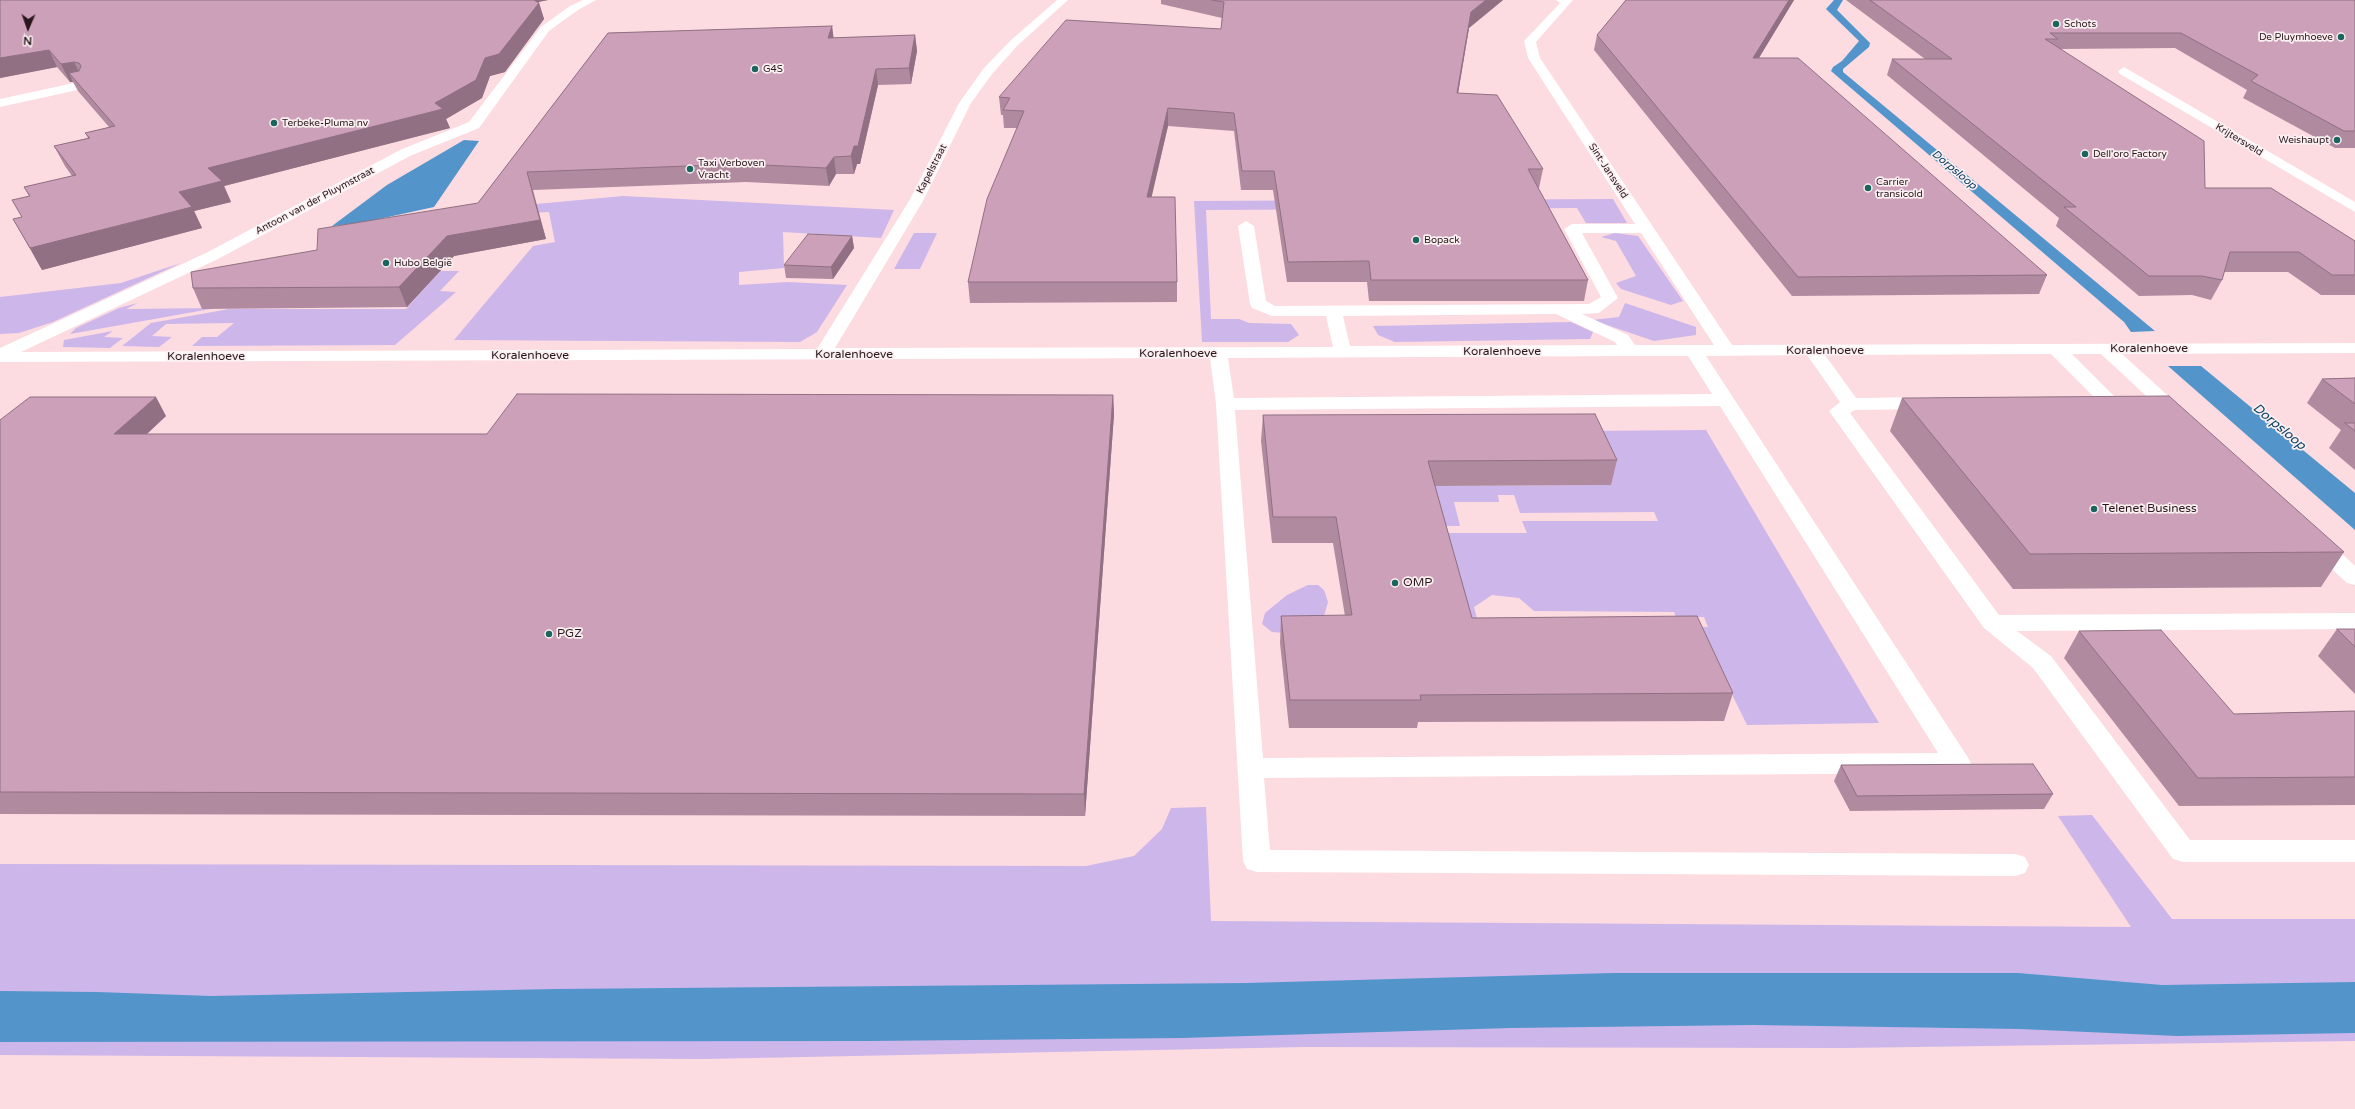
<!DOCTYPE html>
<meta charset="utf-8">
<style>
body{margin:0}
#map{position:relative;width:2355px;height:1109px;overflow:hidden;background:#fcdbe1;font-family:"Varela Round",sans-serif}
canvas{display:block}
.north{position:absolute;left:8px;top:8px;width:40px;height:40px;-webkit-text-stroke:3px #faeff1;paint-order:stroke;rotate:182deg;font-size:11px;font-weight:700;line-height:16px;text-align:center;color:#2a171c}
.north::after{content:'';display:block;margin:auto;width:14px;height:18px;background:#2a171c;clip-path:polygon(50% 0,100% 100%,50% 72%,0 100%)}
</style>
<div id="map">
<canvas width="2355" height="1109"></canvas>
<div class="north">N</div>
</div>
<script>
const context = document.querySelector('canvas').getContext('2d');
context.lineJoin = 'round';
function fill(path, color) { context.fillStyle = color; context.fill(path, 'evenodd'); }
const shape = rows => new Path2D(rows.map(r => 'M' + r).join(''));
function stroke(path, color, width, dash) { context.strokeStyle = color; context.lineWidth = width; context.lineCap = dash ? 'butt' : 'round'; context.setLineDash(dash || []); context.stroke(path); }
function label(font, color, halo, rows, align = 'center') {
  context.font = font + ' "Varela Round",sans-serif'; context.lineWidth = 3.5; context.setLineDash([]); context.textBaseline = 'middle'; context.strokeStyle = halo; context.fillStyle = color; for (const [text, x, y, turn = 0] of rows) {
    context.save(); context.translate(x, y); context.rotate((+turn || 0) * Math.PI / 180); context.textAlign = isNaN(turn) ? turn : align; if (halo) context.strokeText(text, 0, 0); context.fillText(text, 0, 0); context.restore();
  }
}
fill(shape([
 [623,196,894,210,881,238,783,232,784,268,739,272,739,285,788,282,847,285,817,332,800,342,454,340,533,246,555,242,549,212,473,217,460,211],
 [1613,199,1627,223,1586,223,1577,208,1206,210,1211,319,1239,319,1249,323,1291,324,1299,335,1288,342,1202,342,1194,201],
 [914,233,937,233,920,269,894,269],
 [1615,233,1638,236,1683,301,1671,305,1621,289,1616,283,1636,276,1616,241,1601,237],
 [181,263,53,322,19,333,0,334,0,297,121,283],
 [440,271,459,271,440,291,456,292,395,345,192,346,202,337,217,337,234,323,166,324,152,336,172,337,159,347,122,346,151,323,229,309,406,309],
 [138,303,126,309,216,308,70,334,76,328,119,308],
 [1625,303,1696,327,1696,335,1654,341,1592,320,1619,317],
 [1571,322,1593,332,1590,339,1395,342,1378,335,1373,326],
 [113,331,104,337,123,338,110,348,63,347,64,340],
 [1706,430,1879,723,1747,725,1725,680,1680,626,1708,627,1704,617,1676,617,1674,612,1534,611,1519,598,1492,595,1474,607,1478,622,1460,622,1437,533,1527,533,1522,521,1658,521,1654,512,1520,513,1514,495,1498,495,1499,502,1454,502,1460,526,1435,526,1425,486,1610,485,1586,431],
 [1308,585,1318,585,1324,590,1328,602,1324,616,1286,633,1272,632,1262,624,1265,613,1287,595],
 [1206,807,1211,921,2131,927,2058,816,2092,815,2172,919,2355,919,2355,1041,1842,1048,1305,1047,703,1059,0,1055,0,864,1086,866,1134,856,1162,829,1171,808]
]), '#cdb6ea');
fill(shape([
 [1834,0,1843,0,1837,10,1870,43,1869,47,1843,69,1843,72,2155,331,2131,332,2124,322,1831,71,1833,67,1842,61,1859,41,1826,9],
 [464,140,479,141,434,207,356,224,332,226,387,185],
 [2168,366,2201,366,2355,493,2355,530],
 [1613,973,2018,973,2162,985,2355,982,2355,1033,2177,1036,2020,1029,1753,1025,1510,1028,1182,1038,870,1041,0,1042,0,991,97,992,211,996,555,989,1246,983]
]), '#5395cb');
fill(shape([
 [583,0,596,0,578,10,549,31,479,128,410,156,218,259,21,352,817,349,909,201,959,103,984,68,1010,41,1057,0,1068,0,1018,45,992,74,971,103,923,201,835,348,1333,347,1326,316,1272,316,1252,308,1250,304,1238,226,1246,221,1254,226,1266,301,1275,306,1589,304,1601,297,1564,229,1572,224,1635,224,1528,58,1524,41,1526,39,1560,3,1556,0,1573,0,1536,42,1540,58,1732,345,2355,343,2355,353,2122,354,2186,412,2189,416,2186,420,2179,422,2172,420,2101,354,2072,354,2116,398,2118,402,2116,406,2109,408,2081,406,2079,402,2081,398,2093,396,2051,354,1825,355,1856,398,1930,397,1937,399,1939,403,1937,407,1930,409,1855,410,1850,413,1999,615,2355,613,2355,629,2017,631,2051,656,2190,840,2355,840,2355,862,2183,862,2173,859,2033,668,1984,628,1829,411,1840,402,1807,355,1706,356,1967,756,1971,763,1967,770,1958,773,1264,778,1270,850,2015,854,2025,857,2029,865,2025,873,2015,876,1257,872,1247,869,1243,861,1216,404,1210,358,0,362,0,348,206,253,400,150,469,122,541,27,570,6,583,0],
 [1582,233,1641,233,1714,345,1635,345,1628,335,1582,314,1599,313,1618,298,1582,233],
 [1556,314,1615,342,1617,345,1350,346,1343,316,1556,314],
 [1629,356,1688,356,1712,394,1234,398,1228,358,1629,356],
 [1720,406,1938,753,1263,758,1235,410,1720,406],
 [2124,67,2355,202,2355,212,2120,74,2118,71,2124,67],
 [83,81,87,82,89,85,87,88,0,107,0,99,83,81],
 [2316,535,2324,537,2355,566,2355,585,2347,583,2308,547,2305,542,2308,537,2316,535]
]), '#fff');
fill(shape([
 [0,0,548,0,538,2,539,3,544,19,505,72,490,76,482,98,446,119,450,128,224,186,231,202,194,211,202,228,42,270,13,219,22,217,12,200,29,196,24,187,72,176,65,166,54,146,88,138,85,133,109,127,78,91,73,82,70,82,57,67,0,78],
 [1161,0,1503,0,1469,28,1458,94,1543,169,1539,188,1538,188,1588,280,1584,301,1369,301,1367,282,1287,282,1273,190,1241,190,1234,131,1168,126,1151,197,1177,282,1177,302,970,303,968,282,1017,128,1004,128,1003,115,1001,115,999,97,1221,29,1222,18,1161,4],
 [1626,0,1794,0,1759,58,2047,275,2039,294,1792,296,1594,50,1597,35],
 [1846,0,2355,0,2355,148,2335,148,2243,98,2247,90,2175,48,2061,49,2205,188,2355,241,2355,295,2321,295,2288,272,2224,272,2222,280,2211,300,2192,295,2139,296,2056,226,2059,218,1887,75,1892,59,1925,59],
 [832,26,833,38,915,35,917,51,911,84,878,85,860,164,857,164,854,174,836,174,829,186,746,182,533,190,546,239,454,256,407,307,202,309,193,288,317,250,478,203,608,33],
 [852,236,854,248,833,279,786,278,784,265],
 [2355,378,2355,470,2329,448,2341,430,2307,403,2322,379],
 [1113,395,1114,414,1085,816,0,814,0,420,166,416,147,434,487,434],
 [1902,398,2344,552,2321,587,2013,589,1890,431],
 [1263,415,1617,460,1611,485,1435,486,1472,618,1733,693,1724,721,1418,722,1417,728,1289,728,1280,643,1281,616,1345,616,1333,543,1272,543,1261,441],
 [2337,629,2355,629,2355,694,2318,656],
 [2079,631,2234,714,2355,711,2355,805,2179,806,2064,658],
 [1841,765,2053,794,2044,809,1850,811,1834,781]
]), '#b08a9f');
fill(shape([
 [518,0,548,0,519,6],
 [1486,0,1503,0,1469,28,1455,111,1457,93,1471,12],
 [1789,0,1794,0,1749,74,1753,58],
 [539,3,544,19,505,72,490,76,482,98,446,119,450,128,224,186,231,202,194,211,202,228,42,270,30,248,179,192,208,168,435,103,485,58],
 [832,26,834,41,828,38],
 [915,35,917,51,911,84,909,68],
 [49,50,57,67,0,78,0,58],
 [74,62,83,80,69,73,73,82,70,82,61,64],
 [876,69,878,85,860,164,857,164,854,174,851,156],
 [1168,108,1168,126,1147,217,1147,197],
 [834,157,836,174,829,186,826,168],
 [527,172,546,239,454,256,407,307,399,287,447,236],
 [852,236,854,248,833,279,831,267],
 [1113,395,1114,414,1085,816,1084,794],
 [156,397,166,416,125,454,114,434]
]), '#907082');
const building = shape([
 [0,0,534,0,539,3,499,54,485,58,476,80,435,103,443,109,208,168,222,181,179,192,192,207,30,248,13,219,22,217,12,200,30,196,24,187,76,175,54,146,90,138,85,133,115,126,69,73,79,71,81,66,79,63,74,62,61,64,49,50,0,58,0,0],
 [1212,0,1486,0,1471,12,1457,93,1497,95,1543,169,1528,169,1588,280,1371,280,1369,261,1288,262,1274,171,1242,171,1234,113,1168,108,1147,197,1175,197,1177,282,968,282,987,199,1024,111,1003,110,1010,98,999,97,1066,20,1221,29,1224,2,1212,0],
 [1626,0,1789,0,1753,58,1798,58,2047,275,1798,277,1597,35,1626,0],
 [1870,0,2355,0,2355,131,2344,131,2251,81,2258,75,2181,33,2050,33,2058,39,2045,39,2204,141,2205,188,2271,188,2355,241,2355,275,2332,275,2299,252,2230,252,2222,280,2202,276,2149,276,2064,207,2076,207,1892,59,1952,59,1870,0],
 [832,26,828,38,915,35,909,68,876,69,858,146,854,146,851,156,834,157,826,168,742,164,527,172,540,220,447,236,399,287,193,288,191,272,317,250,318,229,478,203,608,33,832,26],
 [808,234,852,236,831,267,784,265,808,234],
 [2355,378,2355,404,2322,379,2355,378],
 [517,394,1113,395,1084,794,0,792,0,420,30,397,156,397,114,434,487,434,517,394],
 [2169,396,2344,552,2030,554,1902,398,2169,396],
 [1595,414,1617,460,1428,461,1472,618,1697,616,1733,693,1420,695,1421,700,1290,700,1281,616,1352,615,1336,517,1273,517,1263,415,1595,414],
 [2345,423,2355,423,2355,431,2345,423],
 [2337,629,2355,629,2355,647,2337,629],
 [2161,630,2234,714,2355,711,2355,777,2198,778,2079,631,2161,630],
 [2033,764,2053,794,1857,796,1841,765,2033,764]
]);
fill(building, '#cda0b9');
stroke(building, '#907082', 1);
for (const [x, y, r, color] of [
 [2056,24,4,"#1a655d"],
 [2341,37,4,"#1a655d"],
 [755,69,4,"#1a655d"],
 [274,123,4,"#1a655d"],
 [2337,140,4,"#1a655d"],
 [2085,154,4,"#1a655d"],
 [690,169,4,"#1a655d"],
 [1868,188,4,"#1a655d"],
 [1416,240,4,"#1a655d"],
 [386,263,4,"#1a655d"],
 [2094,509,4,"#1a655d"],
 [1395,583,4,"#1a655d"],
 [549,634,4,"#1a655d"]
]) { const dot = new Path2D(); dot.arc(x, y, r, 0, 2 * Math.PI); context.fillStyle = color; context.fill(dot); stroke(dot, '#faeff1', 1.5); }
label('10px', '#2a171c', '#faeff1', [
 ["Schots",2064,24],
 ["De Pluymhoeve",2333,37,"right"],
 ["G4S",763,69],
 ["Terbeke-Pluma nv",282,123],
 ["Weishaupt",2329,140,"right"],
 ["Dell'oro Factory",2093,154],
 ["Taxi Verboven",698,163],
 ["Vracht",698,175],
 ["Carrier",1876,182],
 ["transicold",1876,194],
 ["Bopack",1424,240],
 ["Hubo België",394,263]
], 'left');
label('10px', '#2a171c', '#faeff1', [
 ["Krijtersveld",2239,140,31],
 ["Kapelstraat",932,169,-63],
 ["Sint-Jansveld",1608,171,57],
 ["Antoon van der Pluymstraat",315,201,-28]
]);
label('italic 11px', '#053b5f', '#faeff1', [
 ["Dorpsloop",1954,170,40]
]);
label('12px', '#2a171c', '#faeff1', [
 ["Koralenhoeve",2149,349],
 ["Koralenhoeve",1825,351],
 ["Koralenhoeve",1502,352],
 ["Koralenhoeve",1178,354],
 ["Koralenhoeve",854,355],
 ["Koralenhoeve",530,356],
 ["Koralenhoeve",206,357]
]);
label('12px', '#2a171c', '#faeff1', [
 ["Telenet Business",2102,509],
 ["OMP",1403,583],
 ["PGZ",557,634]
], 'left');
label('italic 13px', '#053b5f', '#faeff1', [
 ["Dorpsloop",2279,427,40]
]);
</script>
